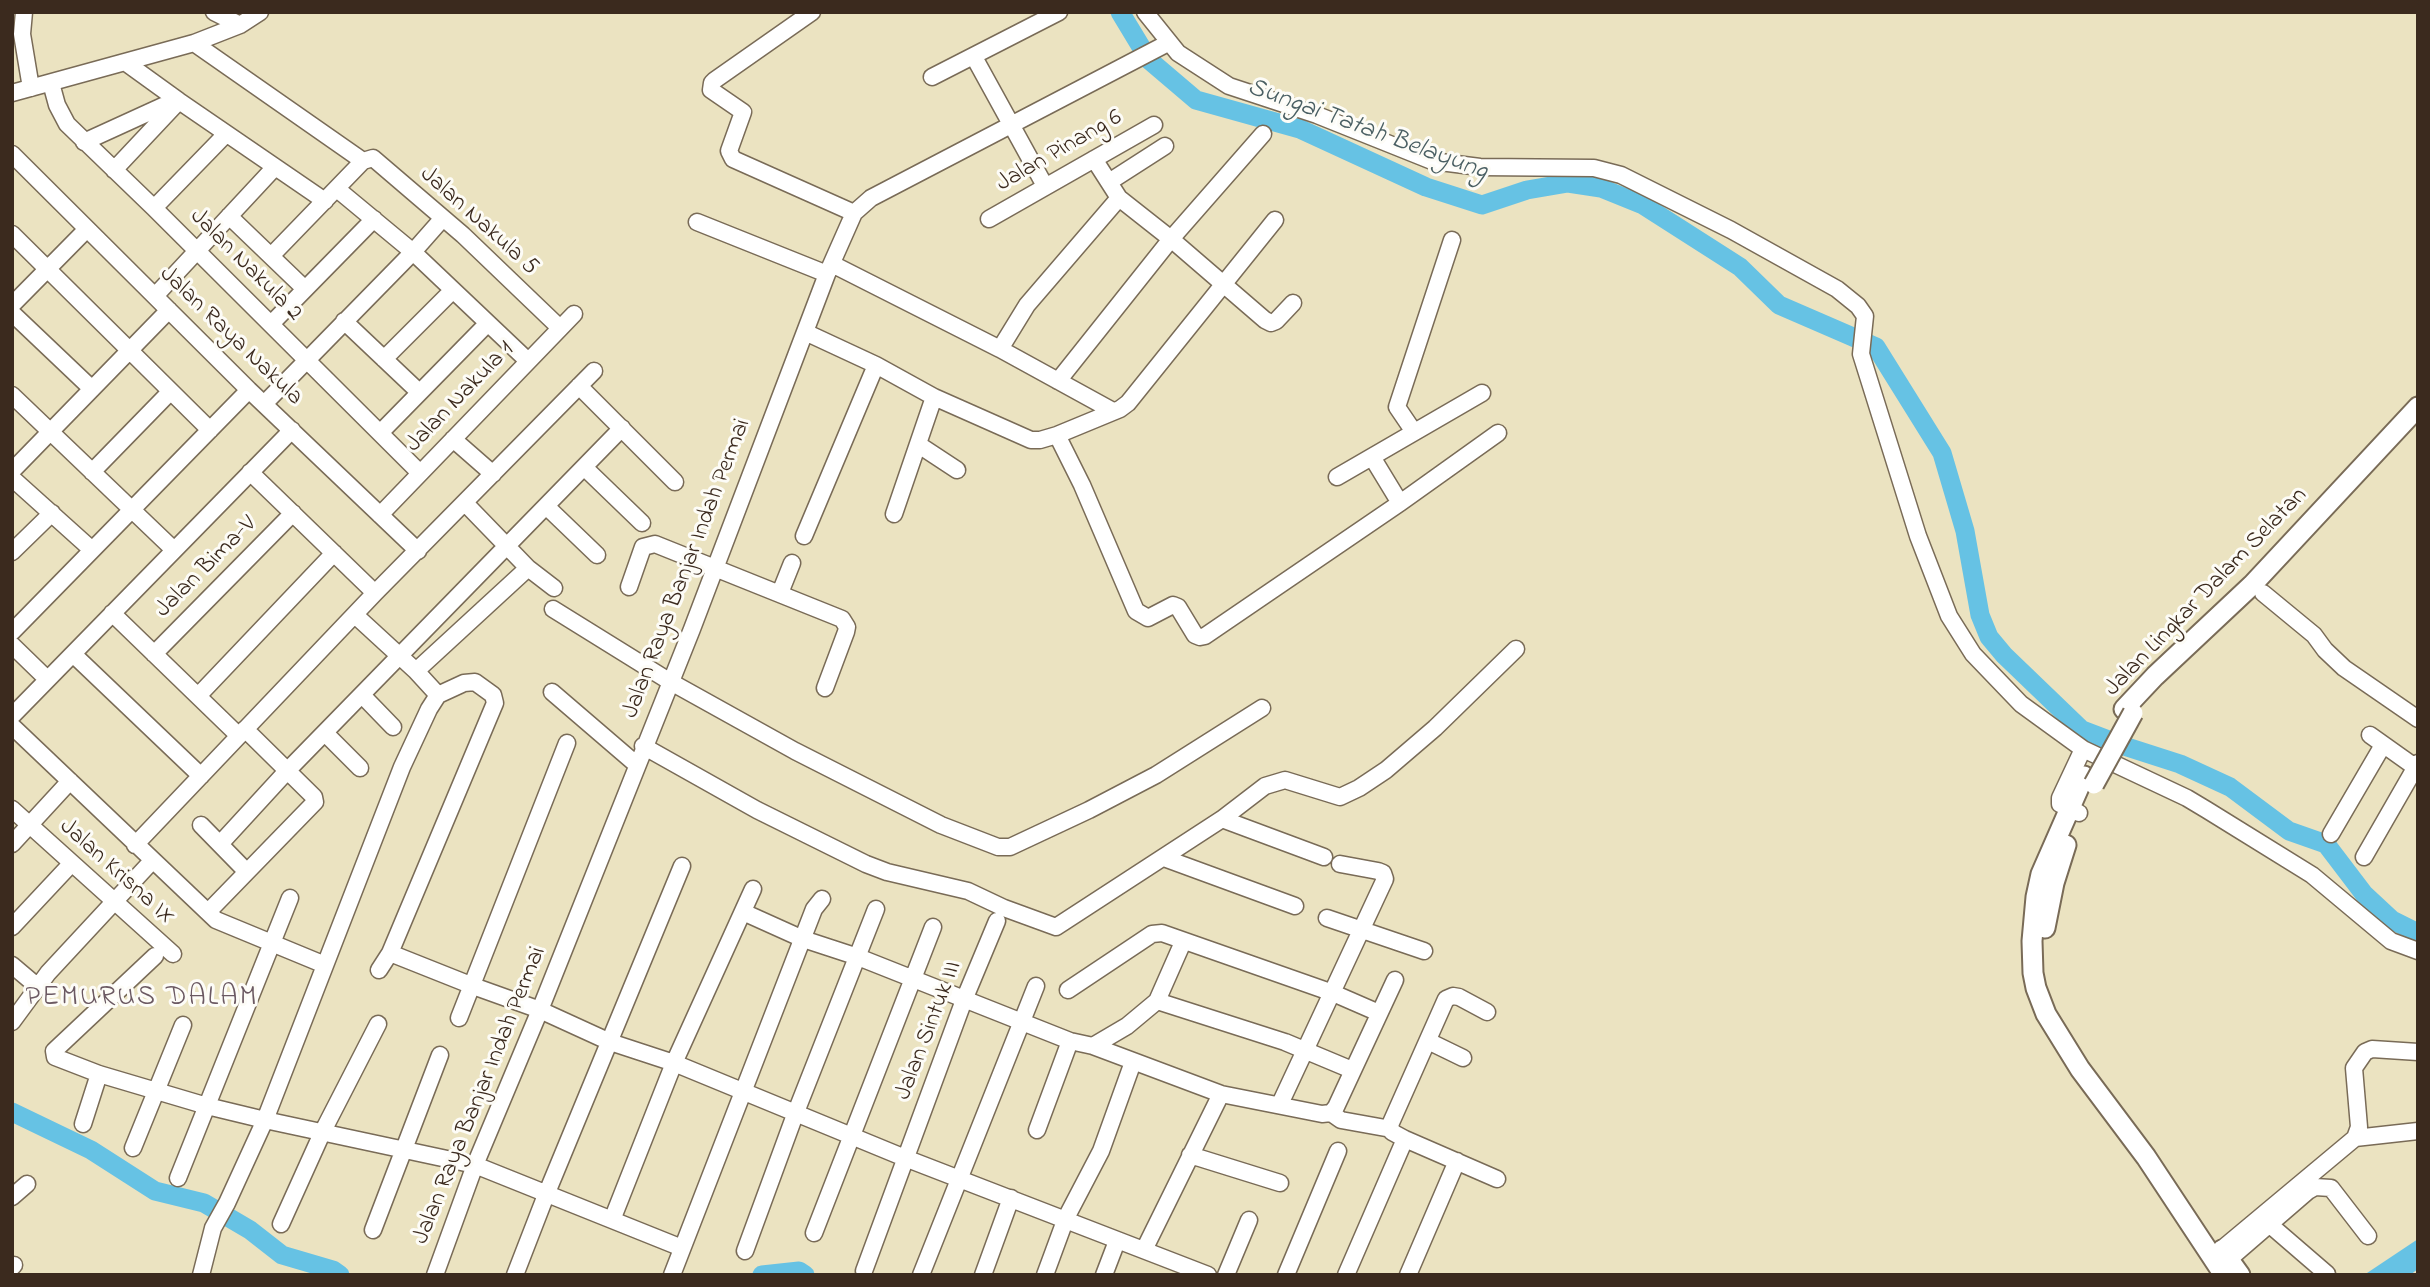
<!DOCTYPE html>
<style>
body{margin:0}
#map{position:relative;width:2430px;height:1287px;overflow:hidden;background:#ebe3c1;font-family:"Indie Flower",sans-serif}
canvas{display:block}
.frame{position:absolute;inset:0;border:14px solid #3b2a1e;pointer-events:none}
</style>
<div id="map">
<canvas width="2430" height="1287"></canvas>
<div class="frame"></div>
</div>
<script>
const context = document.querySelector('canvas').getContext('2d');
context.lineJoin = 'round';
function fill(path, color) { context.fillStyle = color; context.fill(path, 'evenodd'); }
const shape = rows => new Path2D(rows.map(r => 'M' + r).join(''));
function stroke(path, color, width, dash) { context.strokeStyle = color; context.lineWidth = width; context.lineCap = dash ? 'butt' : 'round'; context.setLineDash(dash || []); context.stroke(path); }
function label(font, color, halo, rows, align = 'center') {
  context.font = font + ' "Indie Flower",sans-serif'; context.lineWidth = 6; context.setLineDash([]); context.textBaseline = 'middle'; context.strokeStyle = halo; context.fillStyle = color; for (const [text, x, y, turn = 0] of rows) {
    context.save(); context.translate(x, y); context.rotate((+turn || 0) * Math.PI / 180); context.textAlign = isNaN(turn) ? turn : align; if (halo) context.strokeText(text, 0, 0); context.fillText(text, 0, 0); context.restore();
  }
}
fill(shape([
 [2418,1239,2418,1269,2410,1275,2364,1275]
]), '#66c2e4');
stroke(shape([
 [1120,12,1149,60,1196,100,1300,129,1426,187,1482,205,1527,190,1568,183,1601,188,1643,205,1740,267,1779,305,1876,347,1942,453,1965,531,1980,615,1989,637,2004,655,2082,730,2124,746,2180,764,2230,787,2289,831,2326,844,2364,894,2392,920,2418,933],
 [12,1112,91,1150,155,1191,204,1203,250,1230,282,1255,333,1270,340,1275],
 [762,1275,799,1271,805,1275]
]), '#66c2e4', 19);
const minor = shape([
 [24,12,22,34,31,88],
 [214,12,240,25],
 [812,12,715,80,712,83,711,90,743,112,729,151,733,159,854,213],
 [1145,12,1178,53,1229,86,1317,115,1432,161,1480,167,1594,168,1621,175,1731,230,1837,289,1858,306,1865,316,1861,354,1918,536,1949,616,1973,654,2021,704,2083,749,2187,798,2207,810,2312,875,2391,941,2418,951],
 [194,43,363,161],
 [974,57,1045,186],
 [125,62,179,101,325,201],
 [932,77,1059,12],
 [51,83,57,105,67,124,154,208,420,473],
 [12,93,194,43,240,25,260,12],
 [84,142,176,100],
 [12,154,249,390,418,551],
 [1094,159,1119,198,1171,239,1265,320,1271,323,1276,321,1293,303],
 [114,170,177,103],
 [1109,182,1165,146],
 [337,189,413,252,528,361],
 [154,208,226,134],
 [229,216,305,289],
 [989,219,1154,125],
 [697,222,827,274],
 [12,234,210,430],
 [271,256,363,161,373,158,463,235,560,328],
 [832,264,1000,349,1113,411],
 [155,296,275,167],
 [12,305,87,229],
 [12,313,92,389],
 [344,321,419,392],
 [271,324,374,219],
 [805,332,876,365,934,397,894,514],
 [1000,349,1027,305,1119,198],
 [384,359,453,290],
 [1058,381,1171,239,1263,134],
 [579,386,675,482],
 [12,395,173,549],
 [934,397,1031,440,1040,440,1057,435,1120,409,1128,403,1275,220],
 [264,404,413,252,443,218],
 [1414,432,1397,407,1452,240],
 [380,433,487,324],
 [1057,435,1082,485,1136,611,1148,618,1173,605,1178,607,1195,635,1200,637,1205,636,1400,503,1498,433],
 [453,439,493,474],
 [919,445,957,470],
 [1372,457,1400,503],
 [585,468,642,523],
 [12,471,169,310],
 [92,472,170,392],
 [250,472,375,593],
 [1337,477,1482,393],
 [12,478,91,549],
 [465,503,528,568,554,588],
 [546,506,597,555],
 [380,515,574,314],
 [804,536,876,365],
 [12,552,52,513],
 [629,587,643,547,655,544,842,619,847,627,846,632,825,688],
 [780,593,792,563],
 [2263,593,2314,635,2325,650,2344,668,2418,719],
 [553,609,669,681,795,751,941,825,998,847,1010,847,1089,810,1156,775,1262,708],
 [112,613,239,736],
 [355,615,416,671,438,695],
 [12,632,249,390],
 [12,645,47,679],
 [73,654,201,776],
 [154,654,293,513],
 [416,671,528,568],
 [552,692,637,765],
 [362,695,393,727],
 [198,696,334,553],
 [12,716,292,430],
 [12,726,216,920,325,965],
 [325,733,360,768],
 [2370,735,2415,767],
 [643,746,757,810,866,864,887,872,968,891,1004,908,1056,927,1222,819,1265,786,1285,780,1340,797,1359,788,1386,770,1435,728,1516,649],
 [12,809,173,954],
 [2079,813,2060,804,2060,798,2083,749],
 [1222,819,1324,857],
 [201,825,246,871],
 [2331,834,2383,745],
 [12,844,70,781],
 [220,844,287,771,622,428],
 [135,845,375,593,594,371],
 [2364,857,2418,763],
 [1164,858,1295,906],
 [208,912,315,802,314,797,245,729],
 [743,912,803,939,858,957,1070,1041,1093,1046,1221,1094,1322,1114,1331,1113,1341,1120,1391,1129],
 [1327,918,1424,951],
 [12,927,71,864],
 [390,953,473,986,540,1010,610,1042,674,1063,905,1158,1208,1275],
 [155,956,54,1051,55,1057,99,1074,207,1106,265,1120,475,1165,682,1248],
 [12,965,38,987],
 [1068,990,1152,934,1162,933,1333,993,1379,1013],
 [1157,1001,1285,1042,1352,1070],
 [1487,1012,1459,997,1453,996,1446,999,1390,1125,1392,1132,1405,1139,1497,1179],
 [459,1018,567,743],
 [12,1022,48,973,152,861],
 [1428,1041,1463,1058],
 [1093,1046,1127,1026,1157,1001,1183,942],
 [1280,1104,1385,879,1383,873,1378,871,1340,864],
 [1331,1113,1336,1107,1395,980],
 [83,1124,99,1074],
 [1037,1130,1070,1041],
 [2355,1138,2418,1131],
 [133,1148,183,1025],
 [1190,1155,1280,1183],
 [178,1178,290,898],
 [12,1197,27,1184],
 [612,1220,674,1063,753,889],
 [281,1224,323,1131,378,1024],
 [2269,1224,2327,1274],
 [373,1230,440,1055],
 [814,1233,933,927],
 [2222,1249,2355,1138,2359,1127,2354,1068,2365,1052,2372,1049,2418,1052],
 [1144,1250,1221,1094],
 [745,1251,796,1112,876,909],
 [12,1267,14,1265],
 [2220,1267,2308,1191,2315,1187,2331,1188,2368,1236],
 [864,1271,964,1000,997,921],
 [201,1275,213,1228,227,1203,265,1120,402,767,429,709,438,695,464,683,475,682,493,695,495,703,390,953,379,970],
 [435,1275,475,1165,540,1010,692,629,827,274,854,213,871,198,1168,43],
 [515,1275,546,1195,682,866],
 [672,1275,814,909,822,899],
 [921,1275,1036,986],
 [983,1275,1011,1198],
 [1045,1275,1066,1218,1101,1151,1133,1062],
 [1104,1275,1117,1241],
 [1226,1275,1249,1220],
 [1286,1275,1338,1151],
 [1346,1275,1405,1139],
 [1408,1275,1457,1161]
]);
const major = shape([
 [2124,709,2155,676,2252,585,2418,407],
 [2084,776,2041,874,2036,897,2032,941,2033,973,2036,988,2046,1014,2080,1069,2146,1157,2224,1275],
 [2045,928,2054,883,2066,845],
 [2222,1250,2240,1275]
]);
stroke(minor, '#796b57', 19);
stroke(major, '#796b57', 23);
stroke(minor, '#fff', 16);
stroke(major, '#fff', 19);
const majorBridge = shape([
 [2094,784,2133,713]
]);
stroke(majorBridge, '#796b57', 23, []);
stroke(majorBridge, '#fff', 19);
label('24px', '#3b2a1e', '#fdfcf7', [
 ["Jalan Pinang 6",1060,152,-30],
 ["Jalan Nakula 5",478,222,42],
 ["Jalan Nakula 2",245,266,45],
 ["Jalan Raya Nakula",230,337,44],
 ["Jalan Nakula 1",461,398,-46],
 ["Jalan Bima-V",207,568,-45],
 ["Jalan Raya Banjar Indah Permai",688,569,-69],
 ["Jalan Lingkar Dalam Selatan",2207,593,-46],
 ["Jalan Krisna IX",116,873,42],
 ["Jalan Sintuk III",930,1031,-69],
 ["Jalan Raya Banjar Indah Permai",481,1096,-68]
]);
label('italic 26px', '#4a5f63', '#fdfcf7', [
 ["Sungai Tatah Belayung",1367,131,20]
]);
context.letterSpacing = '2px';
label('28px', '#6b5962', '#fdfcf7', [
 ["PEMURUS DALAM",142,999]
]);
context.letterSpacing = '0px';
</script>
